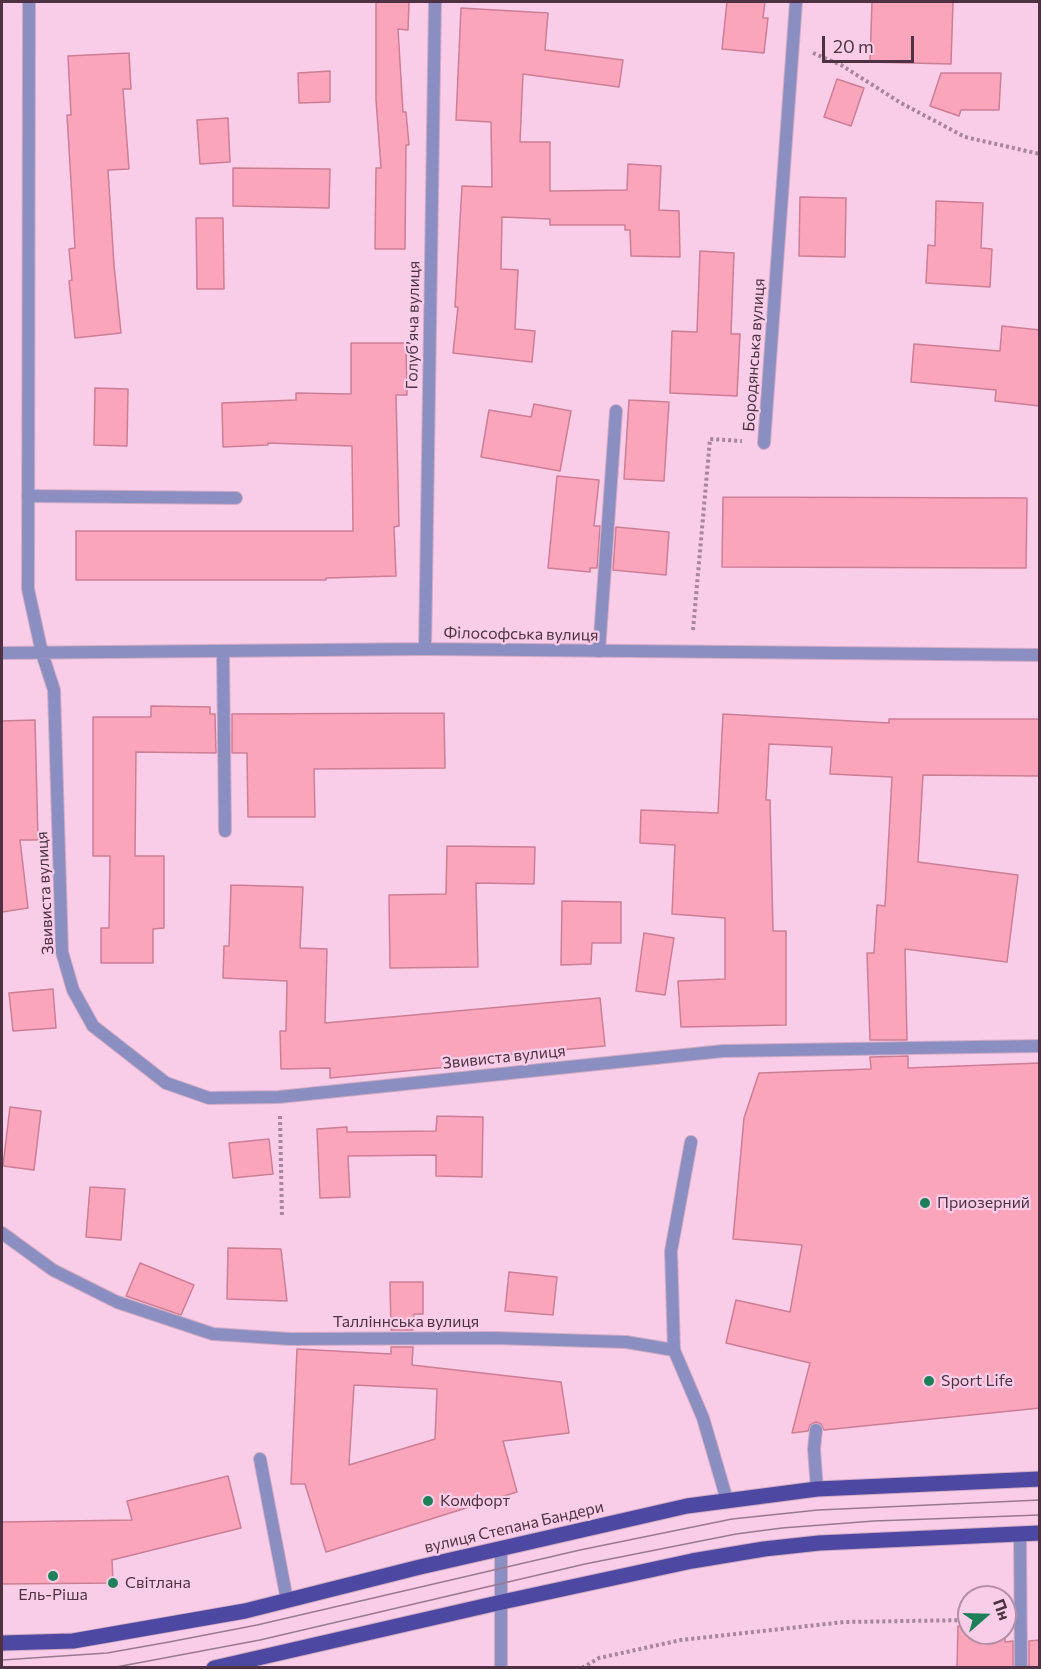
<!DOCTYPE html>
<meta charset="utf-8">
<style>
body{margin:0}
#map{position:relative;width:1041px;height:1669px;overflow:hidden;background:#f9cde8;font-family:Commissioner,sans-serif}
canvas{display:block}
.frame{position:absolute;inset:0;border:3px solid #4e3244;pointer-events:none}
.north{position:absolute;left:957px;top:1585px;width:60px;height:60px;box-sizing:border-box;background:#f9cde8;border:2px solid #b58fa6;border-radius:50%;rotate:70deg;font-size:16px;font-weight:700;line-height:24px;text-align:center;color:#4e3244}
.north::after{content:'';display:block;margin:auto;width:21px;height:27px;background:#1d8059;clip-path:polygon(50% 0,100% 100%,50% 72%,0 100%)}
.scale{position:absolute;left:822px;top:36px;width:92px;height:27px;box-sizing:border-box;border:3px solid #4e3244;border-top:0;padding-left:8px;font-size:18px;line-height:21px;white-space:nowrap;color:#4e3244;-webkit-text-stroke:4px #f9cde8;paint-order:stroke}
</style>
<div id="map">
<canvas width="1041" height="1669"></canvas>
<div class="frame"></div>
<div class="north">Пн</div>
<div class="scale">20 m</div>
</div>
<script>
const context = document.querySelector('canvas').getContext('2d');
context.lineJoin = 'round';
function fill(path, color) { context.fillStyle = color; context.fill(path, 'evenodd'); }
const shape = rows => new Path2D(rows.map(r => 'M' + r).join(''));
function stroke(path, color, width, dash) { context.strokeStyle = color; context.lineWidth = width; context.lineCap = dash ? 'butt' : 'round'; context.setLineDash(dash || []); context.stroke(path); }
function label(font, color, halo, rows, align = 'center') {
  context.font = font + ' Commissioner,sans-serif'; context.lineWidth = 4.5; context.setLineDash([]); context.textBaseline = 'middle'; context.strokeStyle = halo; context.fillStyle = color; for (const [text, x, y, turn = 0] of rows) {
    context.save(); context.translate(x, y); context.rotate((+turn || 0) * Math.PI / 180); context.textAlign = isNaN(turn) ? turn : align; if (halo) context.strokeText(text, 0, 0); context.fillText(text, 0, 0); context.restore();
  }
}
const building = shape([
 [376,2,409,2,408,30,398,29,403,112,406,112,409,145,406,145,405,249,375,249,376,168,381,168,376,100,376,2],
 [727,2,765,2,763,18,768,18,764,53,722,49,727,2],
 [872,2,953,2,951,64,870,62,872,2],
 [461,8,548,13,545,50,623,60,619,87,523,74,520,142,550,142,550,191,627,190,628,164,661,166,659,210,679,211,680,257,631,256,630,230,625,230,625,225,550,225,550,219,502,217,501,269,518,270,515,329,535,331,532,362,453,353,458,307,455,307,462,186,492,187,491,122,456,120,461,8],
 [129,53,131,89,123,89,129,169,108,170,114,265,121,333,75,338,69,281,72,280,69,249,75,248,67,115,71,115,68,56,129,53],
 [330,71,330,102,299,103,298,73,330,71],
 [941,73,1001,73,999,110,961,110,959,116,930,106,941,73],
 [837,79,864,88,851,126,824,117,837,79],
 [228,118,230,162,200,164,197,120,228,118],
 [233,168,330,169,329,208,233,206,233,168],
 [800,197,846,198,845,257,799,256,800,197],
 [936,201,983,203,981,248,992,249,990,287,926,283,928,245,935,246,936,201],
 [196,218,223,218,224,289,197,289,196,218],
 [700,251,734,253,731,334,740,334,737,396,670,393,672,331,697,332,700,251],
 [1002,326,1040,330,1040,406,995,401,996,390,911,382,914,344,1000,351,1002,326],
 [351,343,406,343,407,395,396,395,399,526,394,527,396,576,326,578,326,580,76,580,76,531,353,531,352,446,268,443,268,445,223,447,222,403,296,400,296,393,351,394,351,343],
 [95,388,128,389,127,446,94,445,95,388],
 [629,400,669,402,664,481,624,479,629,400],
 [534,404,571,411,560,471,481,457,489,410,531,417,534,404],
 [557,476,599,480,594,526,600,526,597,568,590,568,590,572,548,568,557,476],
 [723,497,1027,498,1026,568,722,567,723,497],
 [616,527,669,532,666,575,613,570,616,527],
 [151,706,210,707,210,714,215,714,216,753,136,752,135,856,164,856,164,928,153,929,153,963,101,963,101,928,109,928,110,856,93,856,93,717,151,717,151,706],
 [444,713,445,768,314,769,315,817,248,817,247,753,232,753,232,714,444,713],
 [723,714,889,723,889,719,1040,719,1040,776,923,775,918,862,1018,875,1007,962,905,949,907,1040,870,1040,867,953,874,953,877,905,885,906,892,777,830,774,832,747,769,744,766,800,770,800,773,931,786,931,786,1025,681,1027,678,981,725,979,725,918,672,914,675,845,640,843,641,810,718,813,723,714],
 [35,720,38,840,20,840,28,908,2,912,2,721,35,720],
 [447,846,535,847,534,884,476,883,478,967,390,968,389,895,446,894,447,846],
 [231,885,303,887,300,948,327,949,325,1023,600,998,605,1046,468,1058,469,1065,330,1078,330,1068,281,1069,280,1031,286,1031,287,981,223,978,224,946,229,946,231,885],
 [562,901,621,902,621,943,592,943,591,964,561,965,562,901],
 [644,933,674,938,665,995,636,991,644,933],
 [53,989,56,1028,13,1031,9,993,53,989],
 [908,1056,908,1068,1040,1063,1040,1408,824,1430,821,1424,816,1422,810,1425,808,1431,792,1433,810,1363,726,1343,736,1300,790,1312,802,1245,733,1239,744,1118,759,1073,871,1069,870,1057,908,1056],
 [10,1107,41,1111,34,1170,3,1166,10,1107],
 [437,1116,483,1117,482,1177,436,1176,436,1155,348,1156,350,1197,320,1198,317,1129,347,1127,347,1132,436,1131,437,1116],
 [269,1139,273,1174,233,1178,229,1143,269,1139],
 [90,1187,125,1189,121,1240,86,1237,90,1187],
 [228,1248,281,1249,287,1301,227,1299,228,1248],
 [140,1263,194,1285,181,1315,126,1296,140,1263],
 [509,1272,557,1277,553,1315,505,1311,509,1272],
 [390,1282,423,1282,423,1314,414,1314,413,1330,391,1330,390,1282],
 [391,1347,413,1347,412,1365,561,1382,569,1433,503,1441,517,1492,326,1552,305,1484,291,1484,297,1349,391,1354,391,1347],
 [354,1385,437,1389,435,1439,349,1465,354,1385],
 [228,1476,241,1528,112,1560,113,1583,2,1584,2,1522,132,1520,127,1501,228,1476],
 [958,1626,969,1626,969,1633,1005,1633,1005,1627,1005,1642,1013,1641,1013,1668,957,1668,958,1626],
 [1040,1640,1040,1668,1029,1668,1029,1641,1040,1640]
]);
fill(building, '#fba5bd');
stroke(building, '#cc7e94', 1.5);
const service = shape([
 [28,496,236,498],
 [599,651,616,411],
 [223,652,225,831],
 [674,1350,671,1251,691,1142],
 [816,1430,814,1449,817,1489],
 [260,1459,287,1600],
 [1020,1534,1021,1668]
]);
const minor = shape([
 [29,2,28,589,42,653,54,690,62,952,73,990,93,1026,166,1083,209,1098,279,1097,723,1051,1040,1046],
 [764,443,796,2],
 [425,649,435,2],
 [2,653,425,649,1040,655],
 [2,1233,53,1270,117,1302,213,1334,290,1339,494,1338,626,1342,674,1350,703,1418,727,1500]
]);
const tertiary = shape([
 [501,1668,501,1548]
]);
const primary = shape([
 [2,1643,73,1641,245,1611,420,1567,687,1506,817,1489,1040,1479],
 [214,1668,502,1602,692,1561,764,1549,819,1543,1040,1533]
]);
stroke(service, '#d3abc4', 14);
stroke(minor, '#d3abc4', 14);
stroke(tertiary, '#d3abc4', 14);
stroke(primary, '#d3abc4', 17);
stroke(shape([
 [813,53,841,65,901,103,965,137,1040,154],
 [693,630,710,439,742,441],
 [280,1116,282,1217],
 [582,1668,599,1658,681,1640,844,1622,969,1620]
]), '#a9849b', 4, [3, 3]);
stroke(service, '#8b8ec0', 12);
stroke(minor, '#8b8ec0', 12);
stroke(tertiary, '#8b8ec0', 12);
stroke(primary, '#4d48a1', 15);
stroke(shape([
 [2,1660,107,1653,169,1642,257,1625,580,1550,732,1519,818,1510,1040,1500],
 [111,1668,260,1640,585,1564,736,1534,782,1528,874,1521,1040,1515]
]), '#9b788e', 1.5);
for (const [x, y, r, color] of [
 [925,1203,6,"#1d8059"],
 [929,1381,6,"#1d8059"],
 [428,1501,6,"#1d8059"],
 [53,1576,6,"#1d8059"],
 [113,1583,6,"#1d8059"]
]) { const dot = new Path2D(); dot.arc(x, y, r, 0, 2 * Math.PI); context.fillStyle = color; context.fill(dot); stroke(dot, '#f9cde8', 2); }
label('16px', '#4e3244', '#f9cde8', [
 ["Голубʼяча вулиця",413,325,-89],
 ["Бородянська вулиця",754,355,-86],
 ["Філософська вулиця",521,634,1],
 ["Звивиста вулиця",45,893,-93],
 ["Звивиста вулиця",504,1057,-6],
 ["Талліннська вулиця",406,1322],
 ["вулиця Степана Бандери",514,1527,-13]
]);
label('16px', '#4e3244', '#f9cde8', [
 ["Приозерний",937,1203],
 ["Sport Life",941,1381],
 ["Комфорт",440,1501],
 ["Світлана",125,1583],
 ["Ель-Ріша",53,1595,"center"]
], 'left');
</script>
